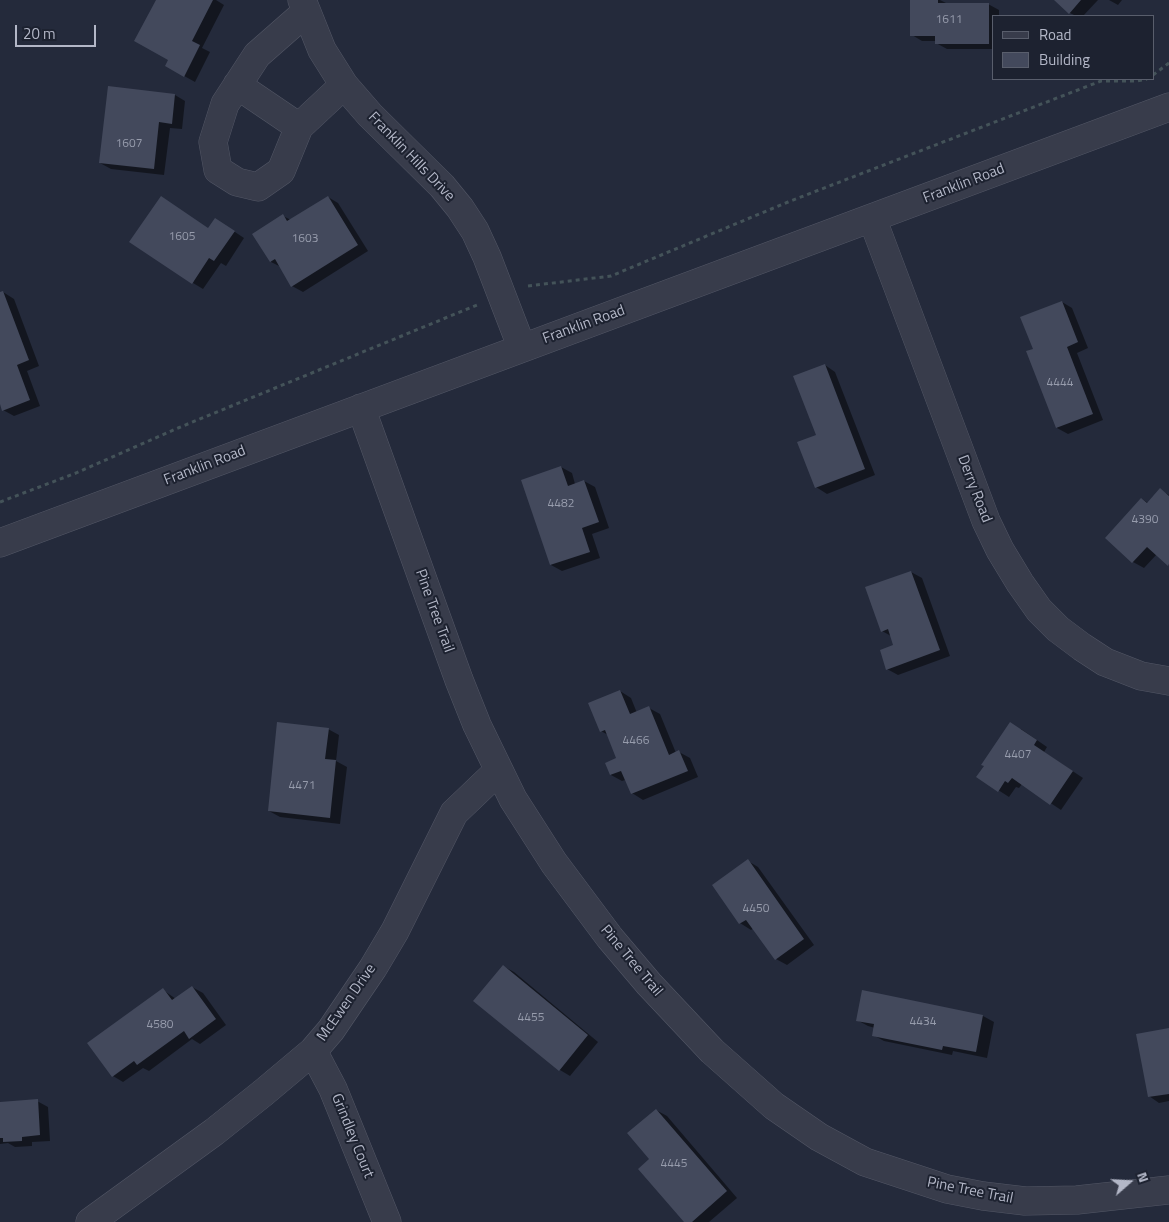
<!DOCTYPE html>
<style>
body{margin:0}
#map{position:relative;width:1169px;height:1222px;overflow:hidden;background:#242a3b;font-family:"Titillium Web",sans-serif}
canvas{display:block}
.legend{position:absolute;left:992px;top:15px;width:162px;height:65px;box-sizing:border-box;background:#1d2230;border:1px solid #595e6c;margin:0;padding:6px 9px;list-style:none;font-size:15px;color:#b3b7c7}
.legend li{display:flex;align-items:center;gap:10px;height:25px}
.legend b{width:25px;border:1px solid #595e6c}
.north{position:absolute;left:1104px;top:1157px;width:50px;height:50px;-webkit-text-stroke:4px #1d2230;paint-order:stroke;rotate:71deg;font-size:14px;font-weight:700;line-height:20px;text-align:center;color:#b3b7c7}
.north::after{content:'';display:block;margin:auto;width:18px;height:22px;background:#b3b7c7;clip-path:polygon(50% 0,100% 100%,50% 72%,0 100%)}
.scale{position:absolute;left:15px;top:25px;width:81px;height:22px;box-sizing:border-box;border:2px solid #b3b7c7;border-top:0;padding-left:6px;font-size:15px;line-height:18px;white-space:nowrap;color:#b3b7c7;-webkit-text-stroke:4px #1d2230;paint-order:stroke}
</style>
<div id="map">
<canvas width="1169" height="1222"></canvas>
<ul class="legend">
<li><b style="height:6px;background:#383c4b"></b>Road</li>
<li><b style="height:14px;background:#43495c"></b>Building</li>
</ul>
<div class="north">N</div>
<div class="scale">20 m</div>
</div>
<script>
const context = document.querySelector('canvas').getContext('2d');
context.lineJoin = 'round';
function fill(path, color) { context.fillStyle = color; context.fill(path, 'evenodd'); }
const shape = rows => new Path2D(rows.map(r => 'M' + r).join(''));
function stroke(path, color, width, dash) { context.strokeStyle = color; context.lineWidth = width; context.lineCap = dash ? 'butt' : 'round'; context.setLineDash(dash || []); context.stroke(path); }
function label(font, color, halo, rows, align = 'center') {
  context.font = font + ' "Titillium Web",sans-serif'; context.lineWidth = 4; context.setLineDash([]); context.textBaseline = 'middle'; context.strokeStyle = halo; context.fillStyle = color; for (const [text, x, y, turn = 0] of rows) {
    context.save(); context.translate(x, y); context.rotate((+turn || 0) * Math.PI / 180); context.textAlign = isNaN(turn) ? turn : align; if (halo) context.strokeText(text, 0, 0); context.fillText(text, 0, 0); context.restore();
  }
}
fill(shape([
 [157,0,216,0,224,5,202,48,210,52,195,82,177,72,170,59],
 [911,0,940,0,948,4,988,4,999,10,999,16,993,16,993,49,947,49,936,43,936,41,922,41,912,35],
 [1056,0,1098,0,1083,16,1076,16,1070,13],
 [1109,0,1122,0,1118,5],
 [175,95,185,101,182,129,170,128,164,175,111,169,100,163],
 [328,197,338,203,368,251,303,292,292,286,281,267,271,262,283,216,291,220],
 [226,226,244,238,226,266,221,263,203,289,193,283,209,229],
 [3,292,14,299,39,366,27,371,40,406,14,416,3,410,0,401,0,294],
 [1062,302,1072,308,1088,348,1077,353,1103,420,1068,434,1057,428,1034,349],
 [825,365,835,372,875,475,827,494,816,487,817,435],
 [561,467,572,473,575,484,584,481,595,487,609,528,592,534,600,558,562,571,551,565],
 [1160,490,1169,495,1169,565,1157,554,1144,568,1133,562,1106,538,1142,499,1148,503],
 [911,572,922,578,950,656,898,675,887,669,895,646,891,636,882,631],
 [620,691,631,698,637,713,649,708,660,714,676,753,679,752,690,758,698,777,643,800,632,793,625,780,622,781,611,775,607,763,618,759,608,735,601,731],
 [328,729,339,735,336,761,347,767,340,824,280,817,269,811],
 [1021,729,1047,747,1044,752,1083,778,1061,810,1022,784,1019,788,1016,787,1009,797,978,777],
 [748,861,758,867,814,945,787,965,776,959,754,928,751,930,740,923,713,885],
 [503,966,514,972,598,1042,570,1076,560,1070],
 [192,987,203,993,226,1025,200,1044,192,1039,149,1071,143,1068,123,1082,113,1076,163,990,176,999],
 [863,991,983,1016,994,1022,987,1058,953,1051,952,1055,884,1041,873,1035,875,1028,868,1026,857,1020],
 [1169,1029,1169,1101,1159,1103,1149,1096],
 [37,1101,48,1107,50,1141,32,1142,32,1146,15,1147,8,1143,0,1144,0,1103],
 [656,1110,667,1116,737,1198,709,1222,686,1222,651,1159]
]), '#0007');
fill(shape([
 [156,0,213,0,192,41,200,45,184,77,165,66,168,60,134,41],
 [910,0,938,0,938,3,989,3,989,44,935,44,935,36,910,36],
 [1054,0,1081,0,1069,14],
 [108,86,175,94,172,124,159,122,154,169,99,163],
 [161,196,208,228,215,218,235,231,214,261,209,258,192,284,129,242],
 [328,196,358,245,291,287,275,259,270,262,252,234,283,214,287,221],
 [3,291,29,360,17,365,30,400,2,411,0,404,0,292],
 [1062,301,1078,342,1067,347,1093,414,1056,428,1026,351,1033,349,1020,317],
 [825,364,865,469,815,488,797,442,816,435,793,376],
 [561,466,568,486,584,480,599,522,582,528,590,552,550,565,521,480],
 [1160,488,1169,496,1169,564,1168,566,1147,547,1132,563,1105,538,1141,498,1147,503],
 [911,571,940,650,886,670,880,650,893,645,888,629,881,632,865,587],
 [620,690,630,714,649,706,669,755,679,750,688,771,631,794,621,771,610,775,605,763,616,758,605,730,600,732,588,703],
 [277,722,329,728,325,759,336,760,330,818,268,811],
 [1010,722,1037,740,1034,745,1073,771,1050,805,1012,778,1008,783,1005,781,998,792,976,777,984,766,981,765],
 [748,859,804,939,775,960,746,920,739,924,712,885],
 [503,965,588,1035,559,1071,473,1001],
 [192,986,216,1019,189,1039,184,1031,137,1065,134,1061,112,1077,87,1043,163,988,172,1000],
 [862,990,983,1015,976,1052,943,1046,942,1050,872,1036,874,1024,856,1021],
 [1169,1028,1169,1094,1148,1097,1136,1034],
 [38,1099,40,1135,22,1137,22,1141,3,1142,3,1138,0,1138,0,1102],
 [656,1109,727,1191,692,1222,684,1222,638,1169,649,1159,627,1133]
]), '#43495c');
const minor = shape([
 [302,0,322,50,344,85,370,115,442,186,460,208,475,231,487,257,522,348],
 [306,12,257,55,225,104,213,142,218,170,237,182,258,187,281,171,299,127,344,85],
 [237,85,299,127],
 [872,218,986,521,1000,550,1020,583,1039,610,1058,629,1082,647,1105,662,1141,676,1169,681],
 [361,408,459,680,477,725,513,799,554,863,610,938,649,984,712,1051,774,1106,819,1137,865,1162,947,1189,983,1196,1025,1201,1077,1200,1169,1190],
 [0,543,1169,107],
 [313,1051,333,1089,387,1222],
 [90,1222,214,1132,263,1093,313,1051,331,1030,373,968,395,931,454,813,498,771]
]);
stroke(minor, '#535766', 29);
stroke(shape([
 [1153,75,1169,63],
 [528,286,611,276,788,202,1101,81,1137,81,1147,79],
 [0,502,76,473,178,428,477,305]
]), '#445359', 3, [4, 4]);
stroke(minor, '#383c4b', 28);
label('12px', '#979cac', null, [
 ["1611",949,20],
 ["1607",129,144],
 ["1605",182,237],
 ["1603",305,239],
 ["4444",1060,383],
 ["4482",561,504],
 ["4390",1145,520],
 ["4466",636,741],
 ["4407",1018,755],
 ["4471",302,786],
 ["4450",756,909],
 ["4455",531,1018],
 ["4434",923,1022],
 ["4580",160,1025],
 ["4445",674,1164]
]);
label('15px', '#b3b7c7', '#1d2230', [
 ["Franklin Hills Drive",411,157,46],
 ["Franklin Road",964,184,-21],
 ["Franklin Road",584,325,-20],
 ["Franklin Road",205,466,-21],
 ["Derry Road",974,489,69],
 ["Pine Tree Trail",434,611,70],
 ["Pine Tree Trail",631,961,50],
 ["McEwen Drive",347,1003,-55],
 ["Grindley Court",352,1136,68],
 ["Pine Tree Trail",970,1191,11]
]);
</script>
